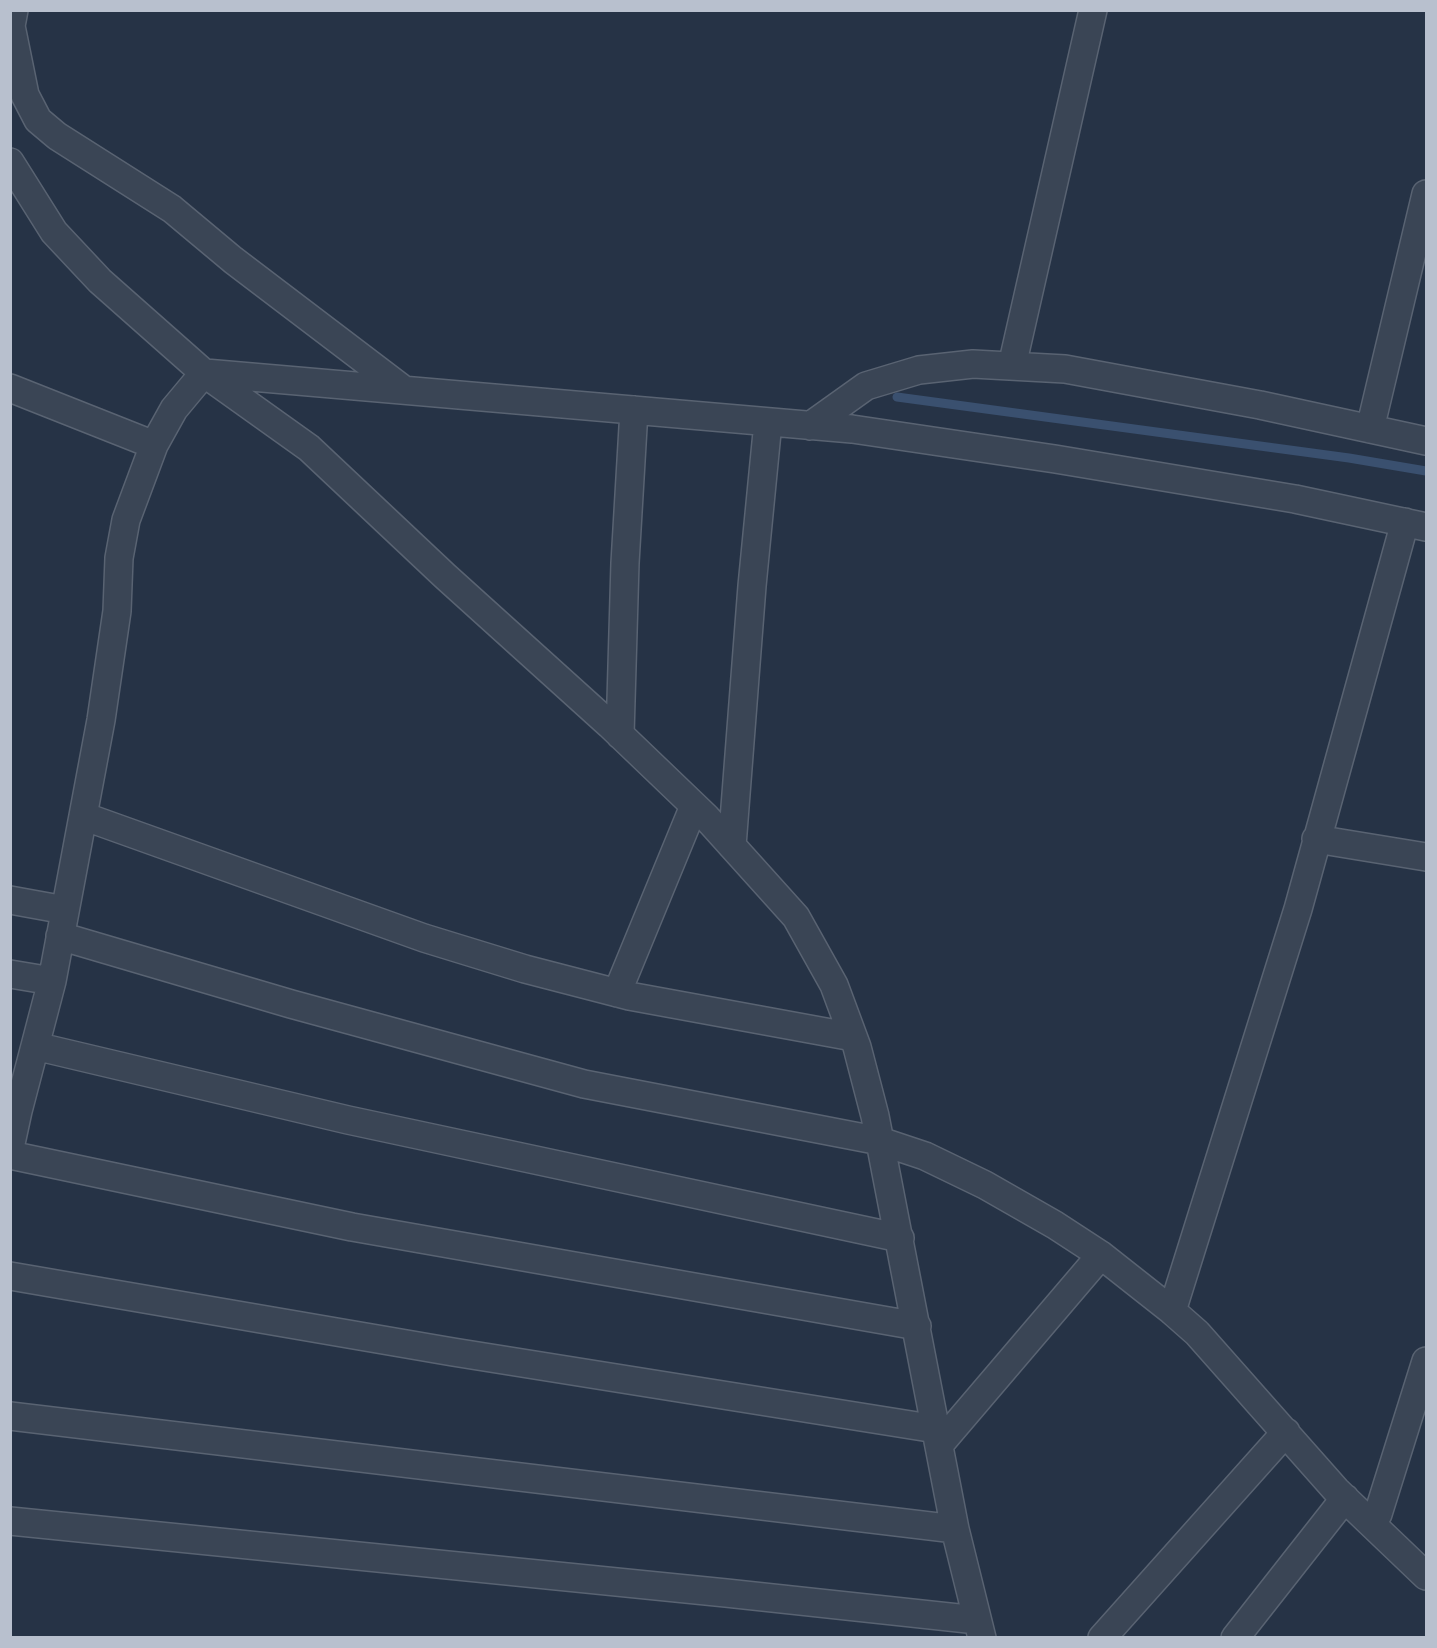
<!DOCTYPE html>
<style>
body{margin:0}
#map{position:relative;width:1437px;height:1648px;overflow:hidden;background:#263346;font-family:"DejaVu Sans",sans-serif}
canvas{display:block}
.frame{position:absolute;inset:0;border:12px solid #b8c0ce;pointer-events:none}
</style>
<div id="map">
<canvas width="1437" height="1648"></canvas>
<div class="frame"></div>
</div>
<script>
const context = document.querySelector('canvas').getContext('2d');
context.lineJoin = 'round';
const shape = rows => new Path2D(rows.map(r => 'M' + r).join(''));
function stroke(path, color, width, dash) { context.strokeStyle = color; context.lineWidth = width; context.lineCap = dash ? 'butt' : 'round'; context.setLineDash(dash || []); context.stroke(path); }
stroke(shape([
 [897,397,1349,458,1426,471]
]), '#3a506f', 9);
const minor = shape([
 [14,10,11,26,25,95,38,120,57,136,172,209,233,260,404,390],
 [10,162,54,232,100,281,204,373,309,448,445,576,610,725,706,817,796,917,834,985,857,1047,875,1116,955,1529,982,1638],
 [1012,366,1093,10],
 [205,373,852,429,1055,459,1295,499,1426,527],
 [10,388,154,445],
 [810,426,866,386,919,370,973,364,1065,369,1260,405,1426,441],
 [1370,429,1426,194],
 [620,735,625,563,634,410],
 [83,816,424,938,525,969,629,996,853,1037],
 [1316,839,1426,857],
 [732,846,752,586,768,422],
 [10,900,65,910],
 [60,936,291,1004,584,1084,880,1141,925,1156,985,1185,1055,1225,1101,1255,1172,1311,1197,1333,1336,1490,1426,1576],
 [10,974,52,981],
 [617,993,694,806],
 [35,1046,348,1120,900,1238],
 [10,1148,18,1111,52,981,101,720,117,611,119,558,126,520,154,445,174,409,204,373],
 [10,1155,352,1227,917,1326],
 [10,1276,453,1352,936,1429],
 [1172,1311,1298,909,1405,522],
 [10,1416,955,1529],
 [939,1445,1101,1255],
 [10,1521,726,1593,977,1620],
 [1372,1524,1378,1514,1426,1361],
 [1102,1638,1286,1432],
 [1235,1638,1345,1498]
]);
stroke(minor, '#596372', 30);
stroke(minor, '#3a4555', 27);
</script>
